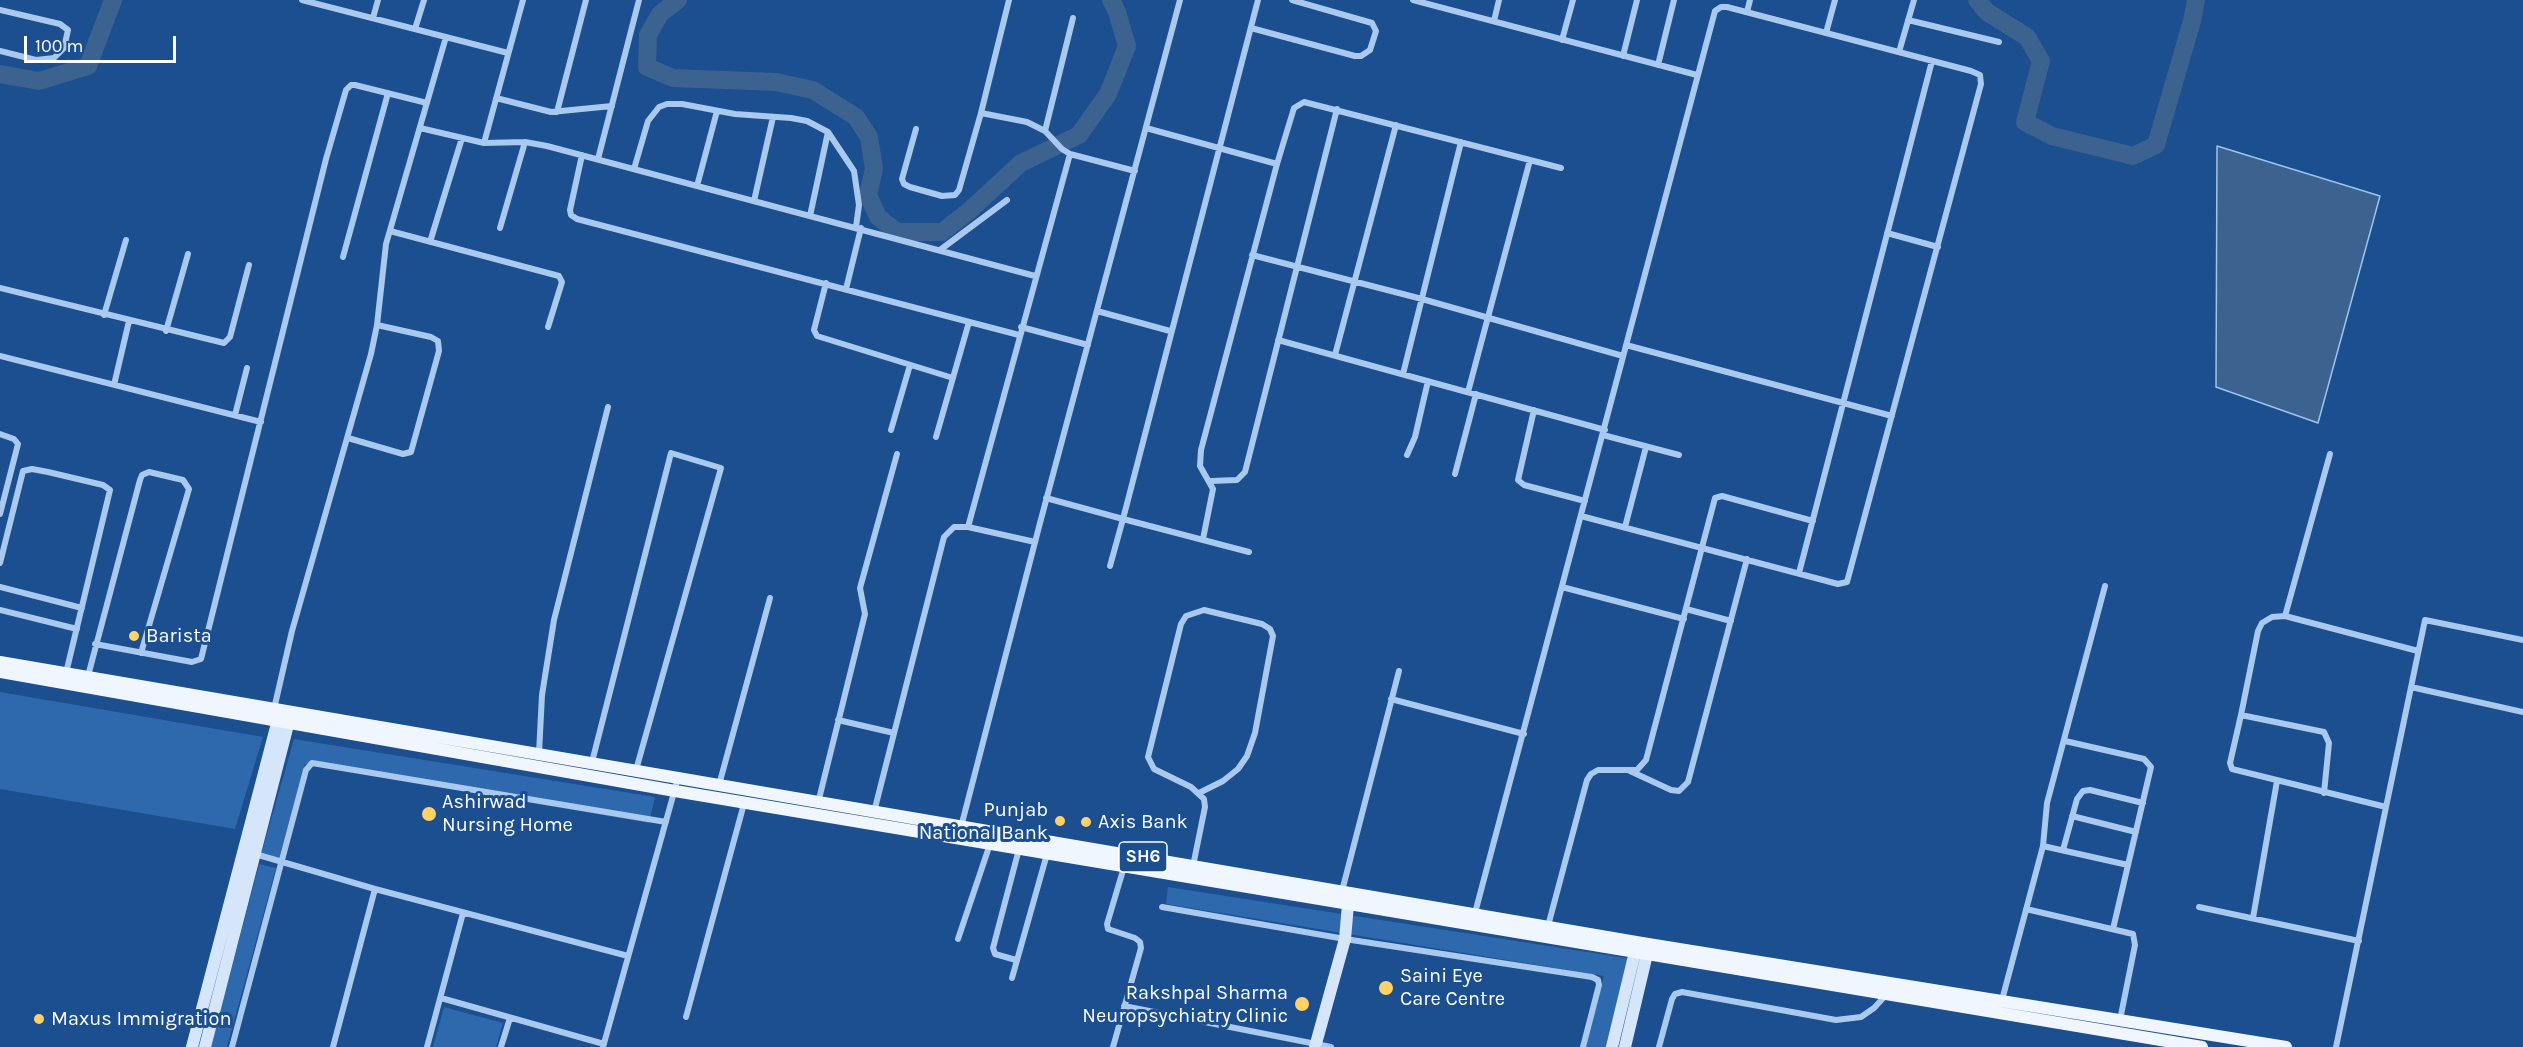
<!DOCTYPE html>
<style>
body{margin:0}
#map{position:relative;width:2523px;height:1047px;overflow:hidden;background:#1b4f8f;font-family:Karla,sans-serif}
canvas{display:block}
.scale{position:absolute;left:24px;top:36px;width:152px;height:27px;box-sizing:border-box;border:3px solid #fff;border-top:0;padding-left:8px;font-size:18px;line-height:21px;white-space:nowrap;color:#fff;-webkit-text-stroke:4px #1b4f8f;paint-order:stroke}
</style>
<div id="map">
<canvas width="2523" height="1047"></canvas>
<div class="scale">100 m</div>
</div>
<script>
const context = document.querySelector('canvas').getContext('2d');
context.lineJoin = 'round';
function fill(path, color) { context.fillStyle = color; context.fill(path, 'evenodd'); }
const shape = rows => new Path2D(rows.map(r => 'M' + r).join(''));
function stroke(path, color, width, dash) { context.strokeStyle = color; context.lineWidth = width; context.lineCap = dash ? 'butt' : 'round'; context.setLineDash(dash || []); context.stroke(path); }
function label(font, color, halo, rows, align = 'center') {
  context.font = font + ' Karla,sans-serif'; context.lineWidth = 6; context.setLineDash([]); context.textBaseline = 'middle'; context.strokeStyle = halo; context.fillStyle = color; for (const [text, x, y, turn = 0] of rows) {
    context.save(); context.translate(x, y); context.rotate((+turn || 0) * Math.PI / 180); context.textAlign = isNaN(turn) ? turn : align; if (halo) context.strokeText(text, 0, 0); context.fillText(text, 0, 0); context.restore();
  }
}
fill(shape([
 [0,692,263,737,235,829,0,789],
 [294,739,655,797,649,823,305,764,279,859,261,855],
 [259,864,276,868,227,1047,211,1047],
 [1168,887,1632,959,1608,1047,1585,1047,1604,976,1166,904],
 [444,1007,503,1023,496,1047,433,1047]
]), '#2e69ad');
const water = shape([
 [2217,146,2380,196,2318,423,2216,387,2217,146]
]);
fill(water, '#3c6290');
stroke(water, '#9cc4f0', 1.5);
stroke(shape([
 [678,0,660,14,648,35,647,67,673,78,776,82,813,90,856,117,869,137,874,169,868,195,878,217,897,232,942,232,969,211,1021,163,1079,135,1108,94,1127,46,1117,12,1111,0],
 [1977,0,1987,12,2027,37,2041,61,2025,122,2052,136,2133,156,2156,145,2192,21,2196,0],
 [0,74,39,81,88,66,113,0]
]), '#3c6290', 18);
stroke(shape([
 [302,0,508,53],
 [1413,0,1697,75],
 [0,10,60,24,68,30,64,48,54,58,36,60,0,51],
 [1747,12,1750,0],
 [373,18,378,0],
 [1908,20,1999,42],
 [1494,21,1499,0],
 [1251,28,1355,56,1361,56,1370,50,1376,31,1372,23,1292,0],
 [415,29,424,0],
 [1826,33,1835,0],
 [1562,40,1573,0],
 [1899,52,1914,0],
 [1623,56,1637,0],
 [1658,65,1674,0],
 [496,98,551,112,612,106],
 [557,112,586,0],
 [981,113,1009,0],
 [420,128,484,143,525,142,547,146,1035,276],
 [1146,128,1277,164,1201,450,1200,466,1213,489,1203,539],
 [916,129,902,179,904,184,910,187,942,196,955,195,959,190,981,113,1027,122,1045,131,1062,149,1070,154,1135,171],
 [1045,131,1073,18],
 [484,143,523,0],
 [582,155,570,210,571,215,577,219,1019,335],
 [598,159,639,0],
 [1277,164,1294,108,1304,102,1561,168],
 [634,169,648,121,659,107,667,104,682,104,735,114,791,118,807,121,828,132,854,171,859,205,856,227],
 [697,186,717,111],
 [754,201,773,117],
 [810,216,828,132],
 [500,228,525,142],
 [390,231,559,276,562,282,548,327],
 [1887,233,1938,247],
 [430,242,462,138],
 [940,250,1007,200],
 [1252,255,1422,299,1623,356],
 [343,257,388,93],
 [826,283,814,330,817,336,953,378],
 [0,288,224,343,230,337,249,265],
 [846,289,861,228],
 [1097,311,1170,331],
 [104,315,126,240],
 [1021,327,1088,345],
 [166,331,188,254],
 [1278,340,1605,430],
 [1626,345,1892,416],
 [1335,355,1396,125],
 [0,356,261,422],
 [1403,374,1461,142],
 [114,385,129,321],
 [1468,392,1530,160],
 [1534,410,1518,480,1524,485,1585,501],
 [235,415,247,368],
 [891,430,910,365],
 [0,434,14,439,18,444,0,514],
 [1603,435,1679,455],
 [936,437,969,322],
 [348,438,403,454,411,452,439,351,438,341,431,337,377,325],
 [1407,455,1415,437,1428,381],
 [1455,474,1476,394],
 [1211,481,1237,480,1245,472,1337,109],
 [1046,498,1123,519,1258,0],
 [1625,527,1646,447],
 [1035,542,968,527,1070,154],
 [0,563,23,471,32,469,48,472,103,485,110,490,66,673],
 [1110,566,1123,519,1249,552],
 [1799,573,1932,61],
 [0,587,82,608],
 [1562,587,1684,619],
 [1686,609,1731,621],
 [0,610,77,629],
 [2285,616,2330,454],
 [95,644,192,662,201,659,326,159,346,90,351,85,355,85,427,103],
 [88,676,140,480,142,475,149,472,183,480,189,489,141,653],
 [2411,687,2523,712],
 [1391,699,1524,734],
 [274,709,292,631,371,354,377,325,386,244,446,37],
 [2241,715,2324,732,2329,743,2324,793],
 [838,720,894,733],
 [2065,741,2144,759,2151,767,2113,929],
 [539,753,542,695,554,620,608,407],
 [592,762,671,453,721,468,636,770],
 [1630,771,1671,790,1679,791,1688,782,1747,559],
 [719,785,770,598],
 [818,803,865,614,860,588,897,454],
 [2386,807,2232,769,2230,763,2241,715,2258,631,2262,623,2272,617,2285,616,2418,651],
 [874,812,944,537,954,527,968,527],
 [2072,816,2136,832],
 [961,827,1040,523,1180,0],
 [2043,846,2128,865],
 [2063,850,2077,799,2083,791,2090,790,2143,803],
 [255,854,375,889,628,956],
 [1193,866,1205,807,1204,799,1191,787,1154,769,1148,757,1181,624,1186,616,1204,610,1262,624,1270,629,1273,636,1255,733,1247,756,1238,769,1223,781,1199,793],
 [1342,891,1399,671],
 [1162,907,1345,939,1592,977,1598,980,1599,985,1583,1047],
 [2199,907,2359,941],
 [2026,909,2133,934,2135,945,2120,1020],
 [1475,913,1715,11,1721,7,1727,7,1971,71,1980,75,1981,84,1847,582,1838,584,1581,516],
 [2253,918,2277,781],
 [1548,926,1587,780,1591,774,1598,770,1637,770,1646,760,1715,498,1722,496,1813,521],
 [958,939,990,844],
 [1016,960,995,954,993,948,1019,849],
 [1012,978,1047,854],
 [441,998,604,1044],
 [2002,1000,2043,846,2047,803,2105,586],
 [1124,1006,1331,1047],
 [686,1017,745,800],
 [232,1047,306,770,312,763,666,822],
 [333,1047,375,889],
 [427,1047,463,913],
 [501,1047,510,1018],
 [603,1047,678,778],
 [1113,1047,1141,948,1140,942,1135,938,1108,929,1107,924,1124,867],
 [1659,1047,1672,999,1675,994,1682,992,1836,1020,1861,1017,1874,1008,1886,995],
 [2336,1047,2425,620,2523,640]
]), '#a9c9ee', 6);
stroke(shape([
 [192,1047,280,712],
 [205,1047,291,713],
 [1315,1047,1345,939,1349,893],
 [1612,1047,1635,952,1642,943,1647,954,1625,1047]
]), '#d6e6fa', 12);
stroke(shape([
 [0,662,1642,943,2286,1047],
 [0,672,675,791,2202,1047]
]), '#f0f6ff', 12);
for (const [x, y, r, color] of [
 [134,636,6,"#ffd166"],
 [429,814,8,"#ffd166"],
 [1060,821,6,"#ffd166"],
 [1086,822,6,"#ffd166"],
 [1386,988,8,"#ffd166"],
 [1302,1004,8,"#ffd166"],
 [39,1019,6,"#ffd166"]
]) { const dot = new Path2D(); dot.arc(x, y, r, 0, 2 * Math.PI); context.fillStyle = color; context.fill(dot); stroke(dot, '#1b4f8f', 2); }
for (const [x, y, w] of [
 [1143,857,48]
]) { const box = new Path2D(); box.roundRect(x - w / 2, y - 15, w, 30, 4.5); context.fillStyle = '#1b4f8f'; context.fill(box); stroke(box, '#fff', 1.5); }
label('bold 18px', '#fff', null, [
 ["SH6",1143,857]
]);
label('20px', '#fff', '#1b4f8f', [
 ["Barista",146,636],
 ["Ashirwad",442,802],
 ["Nursing Home",442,825],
 ["Punjab",1048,810,"right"],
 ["National Bank",1048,833,"right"],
 ["Axis Bank",1098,822],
 ["Saini Eye",1400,976],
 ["Care Centre",1400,999],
 ["Rakshpal Sharma",1288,993,"right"],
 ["Neuropsychiatry Clinic",1288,1016,"right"],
 ["Maxus Immigration",51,1019]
], 'left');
</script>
